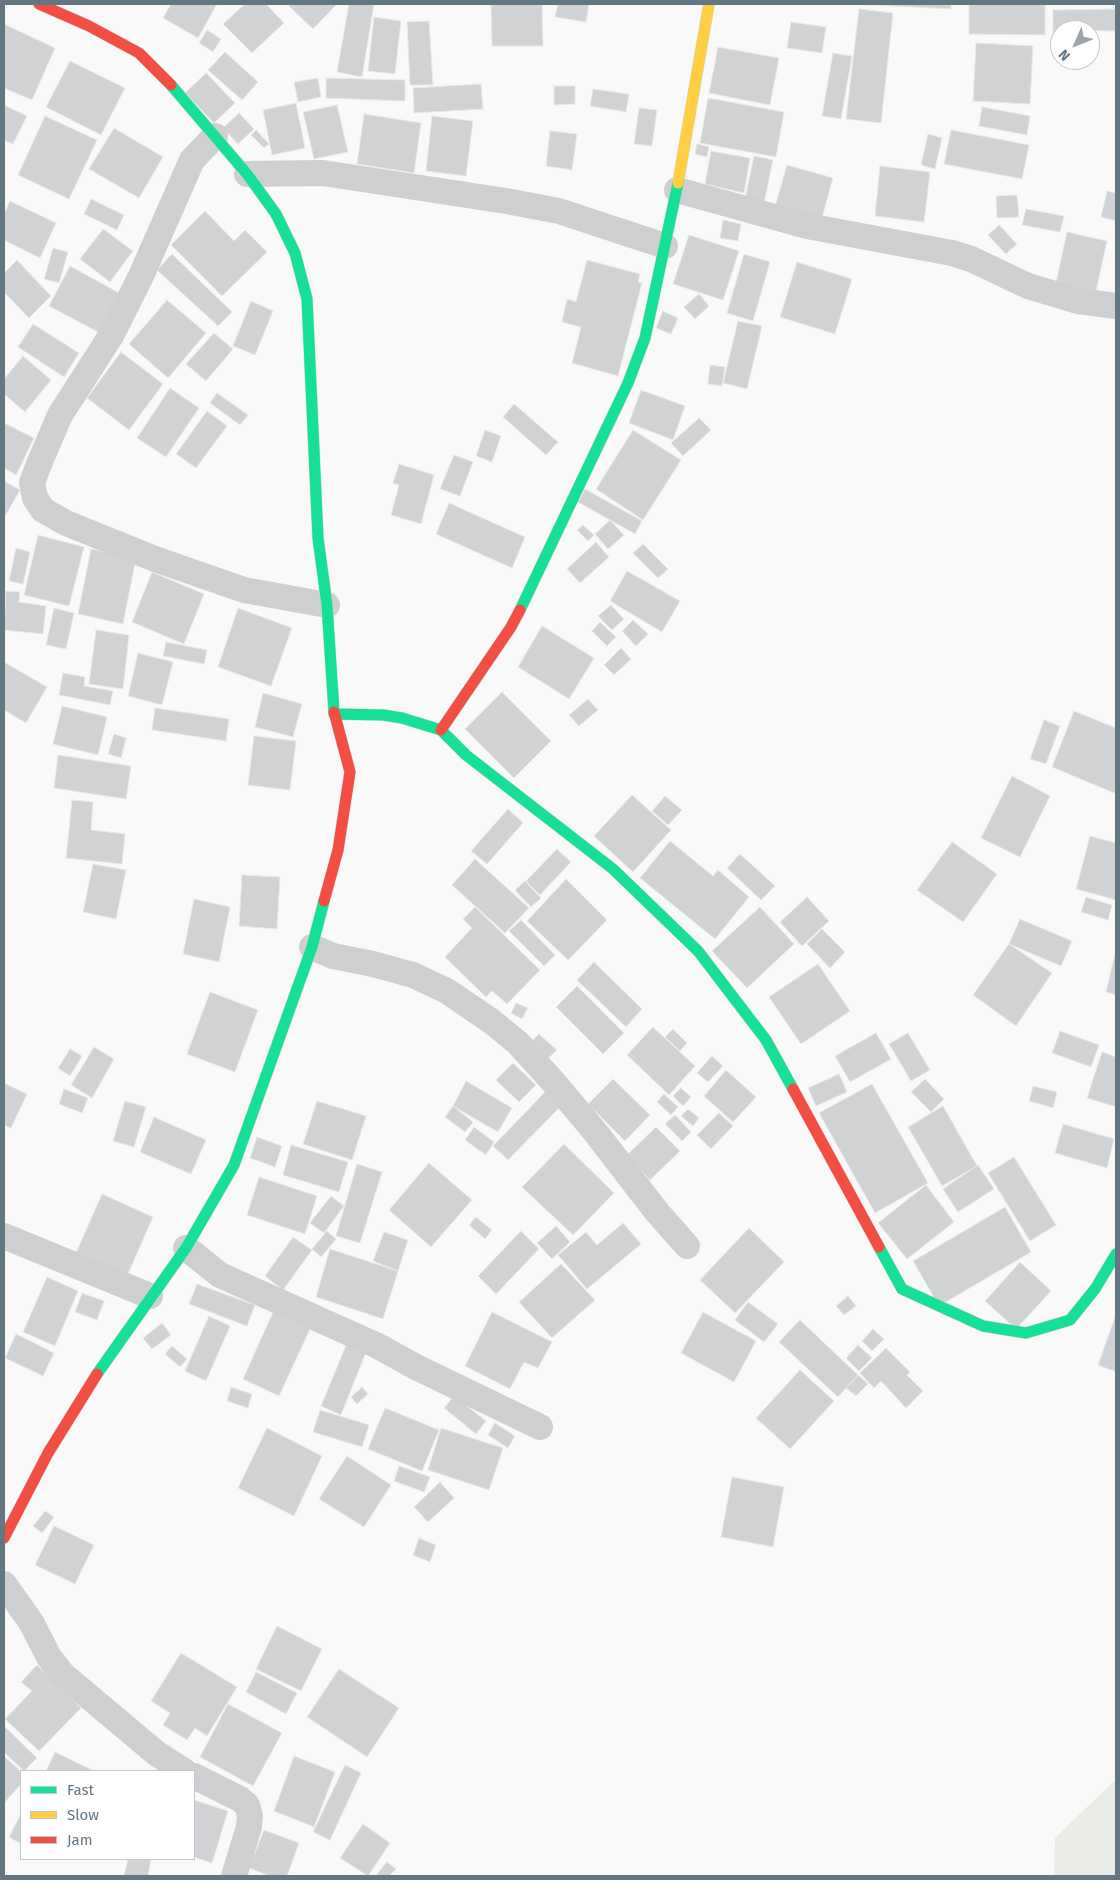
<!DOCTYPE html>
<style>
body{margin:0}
#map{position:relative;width:1120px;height:1880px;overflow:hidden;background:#f9f9f9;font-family:"Fira Sans",sans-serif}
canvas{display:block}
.frame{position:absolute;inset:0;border:5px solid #657683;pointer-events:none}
.legend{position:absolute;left:20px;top:1770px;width:175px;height:90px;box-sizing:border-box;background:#fff;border:1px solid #c1c8cd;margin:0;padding:6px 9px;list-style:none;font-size:15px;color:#657683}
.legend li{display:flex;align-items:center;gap:10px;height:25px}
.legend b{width:25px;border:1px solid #c1c8cd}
.north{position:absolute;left:1050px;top:20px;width:50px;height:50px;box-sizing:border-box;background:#fff;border:1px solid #c1c8cd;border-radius:50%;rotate:226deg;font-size:14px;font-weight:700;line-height:20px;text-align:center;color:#657683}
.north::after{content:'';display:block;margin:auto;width:18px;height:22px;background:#99a4ac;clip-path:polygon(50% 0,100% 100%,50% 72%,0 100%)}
</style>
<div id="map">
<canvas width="1120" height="1880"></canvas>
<div class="frame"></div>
<ul class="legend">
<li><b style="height:6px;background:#16e098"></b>Fast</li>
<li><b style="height:6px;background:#ffcf43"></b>Slow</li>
<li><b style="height:6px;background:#f24e42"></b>Jam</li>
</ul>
<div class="north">N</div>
</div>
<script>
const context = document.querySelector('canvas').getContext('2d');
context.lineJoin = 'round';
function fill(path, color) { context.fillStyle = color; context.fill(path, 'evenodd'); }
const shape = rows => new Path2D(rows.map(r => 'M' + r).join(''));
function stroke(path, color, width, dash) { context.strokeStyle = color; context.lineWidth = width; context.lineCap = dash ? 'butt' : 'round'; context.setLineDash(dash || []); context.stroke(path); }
fill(shape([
 [1116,1779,1116,1876,1054,1876,1055,1838]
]), '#e8ebe6');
const building = shape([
 [171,4,217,4,198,38,163,18,171,4],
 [245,4,266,4,284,23,252,53,223,24,245,4],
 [291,4,337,4,313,29,289,6,291,4],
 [349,4,374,4,362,77,337,72,349,4],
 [491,4,542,4,543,46,492,46,491,4],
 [558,4,589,4,586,22,555,17,558,4],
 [855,4,951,4,951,9,855,4],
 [969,4,1045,4,1045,35,969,34,969,4],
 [859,9,893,13,881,123,846,119,859,9],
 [1116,9,1116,31,1060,30,1060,32,1053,32,1053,10,1116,9],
 [374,17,401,21,395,74,368,71,374,17],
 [429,21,433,85,410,85,407,22,429,21],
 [791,22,826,27,822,53,787,48,791,22],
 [4,24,55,48,32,100,4,88,4,24],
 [207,30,221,39,213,52,199,43,207,30],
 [976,43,1033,46,1030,104,973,101,976,43],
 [718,47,779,58,770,105,709,93,718,47],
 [225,52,258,82,242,100,208,70,225,52],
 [833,53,852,56,841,119,822,116,833,53],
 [70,61,125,88,101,135,46,107,70,61],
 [206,73,235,103,214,123,185,93,206,73],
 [318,78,321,97,298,102,294,82,318,78],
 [326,78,405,80,405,101,326,98,326,78],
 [481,84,483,109,414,113,413,88,481,84],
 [554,86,575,86,575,104,554,105,554,86],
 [593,89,629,94,626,112,590,106,593,89],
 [708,98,784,112,776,157,700,143,708,98],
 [296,103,305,148,272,155,263,110,296,103],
 [4,105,27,116,13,144,4,140,4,105],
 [337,105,348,152,314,159,303,112,337,105],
 [982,107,1030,116,1027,135,979,126,982,107],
 [639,108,657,110,652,146,634,144,639,108],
 [239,113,254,129,238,144,223,128,239,113],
 [364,114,421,123,414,173,357,164,364,114],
 [45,116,97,140,69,199,18,175,45,116],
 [432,116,473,121,466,176,426,171,432,116],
 [114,128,163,157,139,198,89,169,114,128],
 [256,130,269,144,264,148,251,135,256,130],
 [951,130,1029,145,1022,179,944,164,951,130],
 [550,131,577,134,572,170,546,166,550,131],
 [928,134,942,138,935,169,921,165,928,134],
 [697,144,709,147,707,157,695,154,697,144],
 [711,151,750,158,744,193,705,184,711,151],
 [754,156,773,160,763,208,744,204,754,156],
 [787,165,833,178,821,221,775,207,787,165],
 [880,166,930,172,924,222,875,216,880,166],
 [1107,191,1116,193,1116,221,1101,217,1107,191],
 [1017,195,1019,217,997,218,996,196,1017,195],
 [91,199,124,215,117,230,84,214,91,199],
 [10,201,56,223,40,258,4,240,4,214,10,201],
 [1026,209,1064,216,1060,232,1022,225,1026,209],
 [205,211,234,241,245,230,267,252,222,296,171,245,205,211],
 [723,220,741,224,738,241,720,238,723,220],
 [999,225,1017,244,1006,254,988,235,999,225],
 [103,229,133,251,110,282,80,259,103,229],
 [1067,232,1107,241,1095,296,1055,287,1067,232],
 [689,235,739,251,723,300,673,284,689,235],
 [53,248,68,252,59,283,44,279,53,248],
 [172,254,232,312,218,326,157,270,172,254],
 [744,254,770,262,753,321,727,313,744,254],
 [17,260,51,296,29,318,4,292,4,273,17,260],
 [587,260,640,274,638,282,642,283,618,376,572,363,581,327,562,322,567,299,576,302,587,260],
 [797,262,852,279,835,334,780,317,797,262],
 [70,266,121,294,100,333,49,306,70,266],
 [699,294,709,306,695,319,684,307,699,294],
 [167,300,206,333,168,378,129,344,167,300],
 [251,301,273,311,255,355,233,346,251,301],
 [663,311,678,318,671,334,656,328,663,311],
 [738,321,762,326,747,389,723,383,738,321],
 [33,324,79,353,64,377,18,347,33,324],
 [214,333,233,349,206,381,186,364,214,333],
 [121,352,163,384,129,430,87,398,121,352],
 [23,356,51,380,25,412,4,394,4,379,23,356],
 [710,365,725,367,722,386,708,384,710,365],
 [170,388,199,408,166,457,137,438,170,388],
 [641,390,685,406,673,440,629,423,641,390],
 [217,393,248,415,240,425,210,403,217,393],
 [514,404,558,442,546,455,503,417,514,404],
 [207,411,227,426,196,468,176,454,207,411],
 [699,418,711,430,683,456,671,443,699,418],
 [4,423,34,438,16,475,4,468,4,423],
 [485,430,501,436,492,462,476,456,485,430],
 [633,430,681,460,643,520,596,489,633,430],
 [454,455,473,462,460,496,440,489,454,455],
 [399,464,434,475,421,524,391,515,399,485,393,483,399,464],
 [4,481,20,490,4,518,4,481],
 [585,489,642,521,635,534,578,502,585,489],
 [449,503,525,537,512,568,436,534,449,503],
 [610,520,624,535,608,549,595,534,610,520],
 [583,525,594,535,588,541,577,530,583,525],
 [38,535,84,547,69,606,24,595,38,535],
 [596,542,609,557,580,583,567,569,596,542],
 [643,544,668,569,658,578,633,553,643,544],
 [16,548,30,552,23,584,9,581,16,548],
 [91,549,136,558,123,624,78,614,91,549],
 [627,571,680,601,662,632,610,601,627,571],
 [152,572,204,594,184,644,132,622,152,572],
 [6,591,20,592,19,602,46,606,43,634,4,630,6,591],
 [611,605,624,619,612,630,598,616,611,605],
 [54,608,74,613,66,649,46,645,54,608],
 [238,608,292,628,271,686,218,667,238,608],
 [633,620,648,634,636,646,622,631,633,620],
 [600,622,616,637,607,646,592,631,600,622],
 [542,626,594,658,569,699,518,667,542,626],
 [96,630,129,635,123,689,89,684,96,630],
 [166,642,207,650,204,664,163,656,166,642],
 [621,648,631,659,614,675,604,665,621,648],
 [138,653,173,662,162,705,128,696,138,653],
 [4,662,47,687,26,723,4,710,4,662],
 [63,673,85,677,84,686,113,691,110,705,59,695,63,673],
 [502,692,551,741,514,778,465,729,502,692],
 [263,693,302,704,293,737,255,727,263,693],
 [588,699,598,710,579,726,569,715,588,699],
 [62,706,107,717,98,755,53,744,62,706],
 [155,708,229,719,226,741,152,730,155,708],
 [1074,711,1116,728,1116,788,1114,793,1052,767,1074,711],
 [1044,720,1060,726,1046,764,1030,759,1044,720],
 [114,734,126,738,121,758,108,754,114,734],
 [254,736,296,741,290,790,248,785,254,736],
 [58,755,131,766,126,799,54,788,58,755],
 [1012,776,1050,796,1020,857,981,838,1012,776],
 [632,795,671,830,633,872,594,836,632,795],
 [665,796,682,810,668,825,652,811,665,796],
 [72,800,93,802,91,830,125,834,122,864,66,858,72,800],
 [508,809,523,823,487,864,471,851,508,809],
 [1090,836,1116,843,1116,900,1076,889,1090,836],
 [670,841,713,876,718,870,749,897,715,939,640,878,670,841],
 [952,842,997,874,963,922,917,890,952,842],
 [557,849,571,862,540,895,526,881,557,849],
 [740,854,775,886,761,900,727,868,740,854],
 [475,859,529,908,505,933,452,885,475,859],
 [93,864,126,870,116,919,83,912,93,864],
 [242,875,280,877,277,929,239,926,242,875],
 [566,879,607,920,568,960,527,921,566,879],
 [525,881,541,898,531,907,515,890,525,881],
 [807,897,829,921,802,946,780,922,807,897],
 [1086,897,1112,905,1108,920,1081,912,1086,897],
 [194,899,230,907,219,962,183,954,194,899],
 [475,907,540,970,507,1004,492,991,486,997,445,957,472,928,463,919,475,907],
 [760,907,794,944,747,988,712,951,760,907],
 [1020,919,1072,941,1061,966,1009,944,1020,919],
 [521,920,555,955,544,966,509,931,521,920],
 [822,929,845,952,830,968,807,944,822,929],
 [1009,944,1052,973,1016,1026,973,995,1009,944],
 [1116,949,1116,995,1106,992,1116,949],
 [594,962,642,1009,626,1027,577,980,594,962],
 [818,964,850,1011,801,1044,769,997,818,964],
 [577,986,624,1033,603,1054,556,1007,577,986],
 [210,992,258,1010,235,1072,187,1054,210,992],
 [516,1003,528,1008,522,1019,511,1013,516,1003],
 [653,1027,695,1066,669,1095,627,1055,653,1027],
 [673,1029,687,1043,680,1051,665,1037,673,1029],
 [1060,1031,1099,1045,1091,1067,1052,1053,1060,1031],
 [876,1033,891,1059,850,1082,835,1056,876,1033],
 [908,1033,930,1070,911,1081,889,1044,908,1033],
 [539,1034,557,1050,545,1061,528,1045,539,1034],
 [94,1047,114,1059,92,1098,71,1085,94,1047],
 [70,1049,82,1056,70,1076,58,1068,70,1049],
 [1102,1052,1116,1057,1116,1107,1087,1098,1102,1052],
 [712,1056,723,1066,708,1082,697,1073,712,1056],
 [513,1063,536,1085,519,1102,496,1080,513,1063],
 [726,1070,756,1097,733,1122,704,1096,726,1070],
 [839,1074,847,1092,816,1106,808,1088,839,1074],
 [613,1079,650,1115,625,1141,588,1104,613,1079],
 [925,1079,944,1099,931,1112,911,1092,925,1079],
 [466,1081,512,1108,498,1132,453,1106,466,1081],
 [4,1083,27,1094,11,1128,4,1125,4,1083],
 [872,1084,928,1183,875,1213,819,1113,872,1084],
 [1033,1086,1057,1092,1053,1108,1029,1101,1033,1086],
 [681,1088,691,1097,683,1106,673,1096,681,1088],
 [64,1089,88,1098,82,1113,59,1104,64,1089],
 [546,1091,561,1106,508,1160,493,1146,546,1091],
 [664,1094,678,1107,671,1115,657,1102,664,1094],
 [125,1101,146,1107,134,1147,113,1141,125,1101],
 [317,1101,366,1116,352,1160,303,1144,317,1101],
 [453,1106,473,1122,465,1132,445,1117,453,1106],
 [943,1106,977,1166,942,1186,908,1127,943,1106],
 [688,1109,699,1118,693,1126,681,1116,688,1109],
 [719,1113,733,1126,711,1149,697,1135,719,1113],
 [675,1115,691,1132,682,1141,665,1124,675,1115],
 [154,1117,206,1140,191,1174,140,1152,154,1117],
 [1063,1124,1114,1139,1107,1168,1055,1153,1063,1124],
 [474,1127,494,1142,486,1155,465,1140,474,1127],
 [656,1127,680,1151,650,1180,627,1155,656,1127],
 [257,1137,282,1146,275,1167,250,1158,257,1137],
 [564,1144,614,1193,573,1235,522,1187,564,1144],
 [291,1145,348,1162,339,1192,283,1175,291,1145],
 [1014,1157,1056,1225,1030,1241,988,1173,1014,1157],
 [429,1163,472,1200,431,1247,389,1210,429,1163],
 [357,1164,382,1172,360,1243,336,1236,357,1164],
 [978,1165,994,1189,958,1212,943,1189,978,1165],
 [259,1177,317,1196,305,1234,247,1215,259,1177],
 [926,1185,954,1222,907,1259,878,1223,926,1185],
 [102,1194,153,1217,127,1276,76,1253,102,1194],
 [331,1196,344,1206,324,1233,310,1223,331,1196],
 [1005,1207,1031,1252,939,1306,913,1261,1005,1207],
 [476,1217,492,1230,485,1239,469,1225,476,1217],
 [623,1223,641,1244,587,1289,558,1255,586,1232,597,1245,623,1223],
 [556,1226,570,1242,552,1259,537,1243,556,1226],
 [749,1228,784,1262,735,1313,700,1280,749,1228],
 [327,1231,336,1239,321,1257,312,1249,327,1231],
 [521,1231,539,1249,496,1294,478,1276,521,1231],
 [384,1232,408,1240,398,1271,373,1261,384,1232],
 [293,1237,312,1250,283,1290,265,1276,293,1237],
 [330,1249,398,1271,383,1319,316,1297,330,1249],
 [1020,1262,1051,1291,1016,1329,985,1301,1020,1262],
 [561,1264,595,1300,552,1338,519,1302,561,1264],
 [47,1277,78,1291,55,1346,23,1332,47,1277],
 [197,1284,255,1305,247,1326,189,1304,197,1284],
 [82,1293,104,1301,97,1320,75,1312,82,1293],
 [848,1296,856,1306,844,1315,836,1306,848,1296],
 [748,1302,778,1324,764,1342,735,1320,748,1302],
 [274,1310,311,1327,279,1396,243,1379,274,1310],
 [492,1312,552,1342,538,1368,524,1362,510,1389,465,1366,492,1312],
 [703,1312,756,1341,734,1382,681,1353,703,1312],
 [209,1316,230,1326,206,1381,185,1371,209,1316],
 [1115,1317,1116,1318,1116,1372,1098,1365,1115,1317],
 [800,1320,858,1375,838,1397,779,1342,800,1320],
 [162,1323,171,1335,152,1349,143,1338,162,1323],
 [873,1329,884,1339,872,1351,862,1341,873,1329],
 [16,1334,54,1353,43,1376,5,1358,16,1334],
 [347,1343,366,1352,341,1415,321,1406,347,1343],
 [858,1345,872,1358,859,1371,846,1358,858,1345],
 [172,1346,187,1359,180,1367,165,1354,172,1346],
 [886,1348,910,1372,907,1375,923,1391,906,1408,881,1381,874,1388,860,1373,886,1348],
 [800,1370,834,1401,790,1449,756,1418,800,1370],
 [858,1375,868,1384,856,1396,846,1388,858,1375],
 [231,1387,252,1394,248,1408,227,1401,231,1387],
 [362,1387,368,1394,357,1404,351,1397,362,1387],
 [454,1396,486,1421,476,1434,444,1408,454,1396],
 [385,1408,439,1430,422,1471,368,1449,385,1408],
 [320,1410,369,1425,362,1447,313,1432,320,1410],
 [495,1423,515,1436,508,1448,488,1435,495,1423],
 [267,1428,322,1456,294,1516,238,1488,267,1428],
 [441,1428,503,1448,489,1490,428,1470,441,1428],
 [347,1456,391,1485,364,1527,319,1499,347,1456],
 [399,1466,430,1477,424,1492,394,1481,399,1466],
 [732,1477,784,1487,773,1547,721,1537,732,1477],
 [440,1482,454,1498,428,1522,414,1507,440,1482],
 [45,1511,54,1517,42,1533,33,1526,45,1511],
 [54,1526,94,1545,75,1584,35,1565,54,1526],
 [419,1538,436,1545,430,1562,413,1555,419,1538],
 [277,1626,322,1649,301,1691,256,1669,277,1626],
 [181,1653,237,1687,207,1736,195,1728,187,1740,163,1725,170,1713,151,1701,181,1653],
 [37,1665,81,1708,39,1751,5,1719,32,1691,21,1682,37,1665],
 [339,1669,399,1708,367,1757,307,1717,339,1669],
 [256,1672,297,1693,286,1714,246,1692,256,1672],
 [228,1704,282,1733,253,1786,200,1757,228,1704],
 [4,1726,37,1758,24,1771,4,1752,4,1726],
 [55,1752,94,1771,46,1771,55,1752],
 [4,1756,21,1772,21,1784,4,1803,4,1756],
 [294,1756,335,1772,314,1827,274,1811,294,1756],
 [345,1765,361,1773,330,1840,313,1832,345,1765],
 [194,1800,228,1811,212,1863,194,1857,194,1800],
 [21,1814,21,1844,9,1837,21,1814],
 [363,1824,390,1843,368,1876,340,1858,363,1824],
 [264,1830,299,1843,287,1876,270,1876,249,1868,264,1830],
 [128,1859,151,1859,148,1876,124,1876,128,1859],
 [387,1862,396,1869,389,1876,380,1876,377,1874,387,1862]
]);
fill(building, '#d0d2d3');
stroke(building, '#e8e8e8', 1);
const fast = shape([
 [171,85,247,174,276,214,295,253,307,299,318,538,327,605,334,712],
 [520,610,628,383,645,338,678,183],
 [334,714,383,715,402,718,441,730,466,755,613,869,698,951,766,1040,793,1089],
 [879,1247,902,1289,983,1326,1026,1333,1070,1320,1095,1289,1116,1254],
 [97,1374,186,1248,234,1165,312,947,324,901]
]);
const slow = shape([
 [678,183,709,4]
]);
const jam = shape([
 [39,4,89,26,139,53,171,85],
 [441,730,511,627,520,610],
 [324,901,338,850,350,772,334,712],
 [793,1089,879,1247],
 [4,1538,48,1453,97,1374]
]);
stroke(fast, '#d5d6d7', 12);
stroke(slow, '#d5d6d7', 12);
stroke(jam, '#d5d6d7', 12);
stroke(shape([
 [215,136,192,160,141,276,112,334,60,415,39,464,32,483,35,498,43,510,66,523,155,559,244,590,327,605],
 [247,174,323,173,506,201,559,211,665,246],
 [677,190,807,226,952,253,971,259,1028,286,1078,301,1116,306],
 [312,947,333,956,373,964,413,975,447,991,491,1021,518,1043,556,1085,596,1133,657,1212,687,1246],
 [4,1236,150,1296],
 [186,1248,220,1275,376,1345,416,1367,540,1427],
 [4,1584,31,1622,49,1657,62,1674,156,1753,184,1771],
 [194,1776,240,1799,247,1805,250,1816,249,1827,234,1876]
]), '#cecfd0', 26);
stroke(fast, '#16e098', 11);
stroke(slow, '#ffcf43', 11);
stroke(jam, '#f24e42', 11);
</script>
